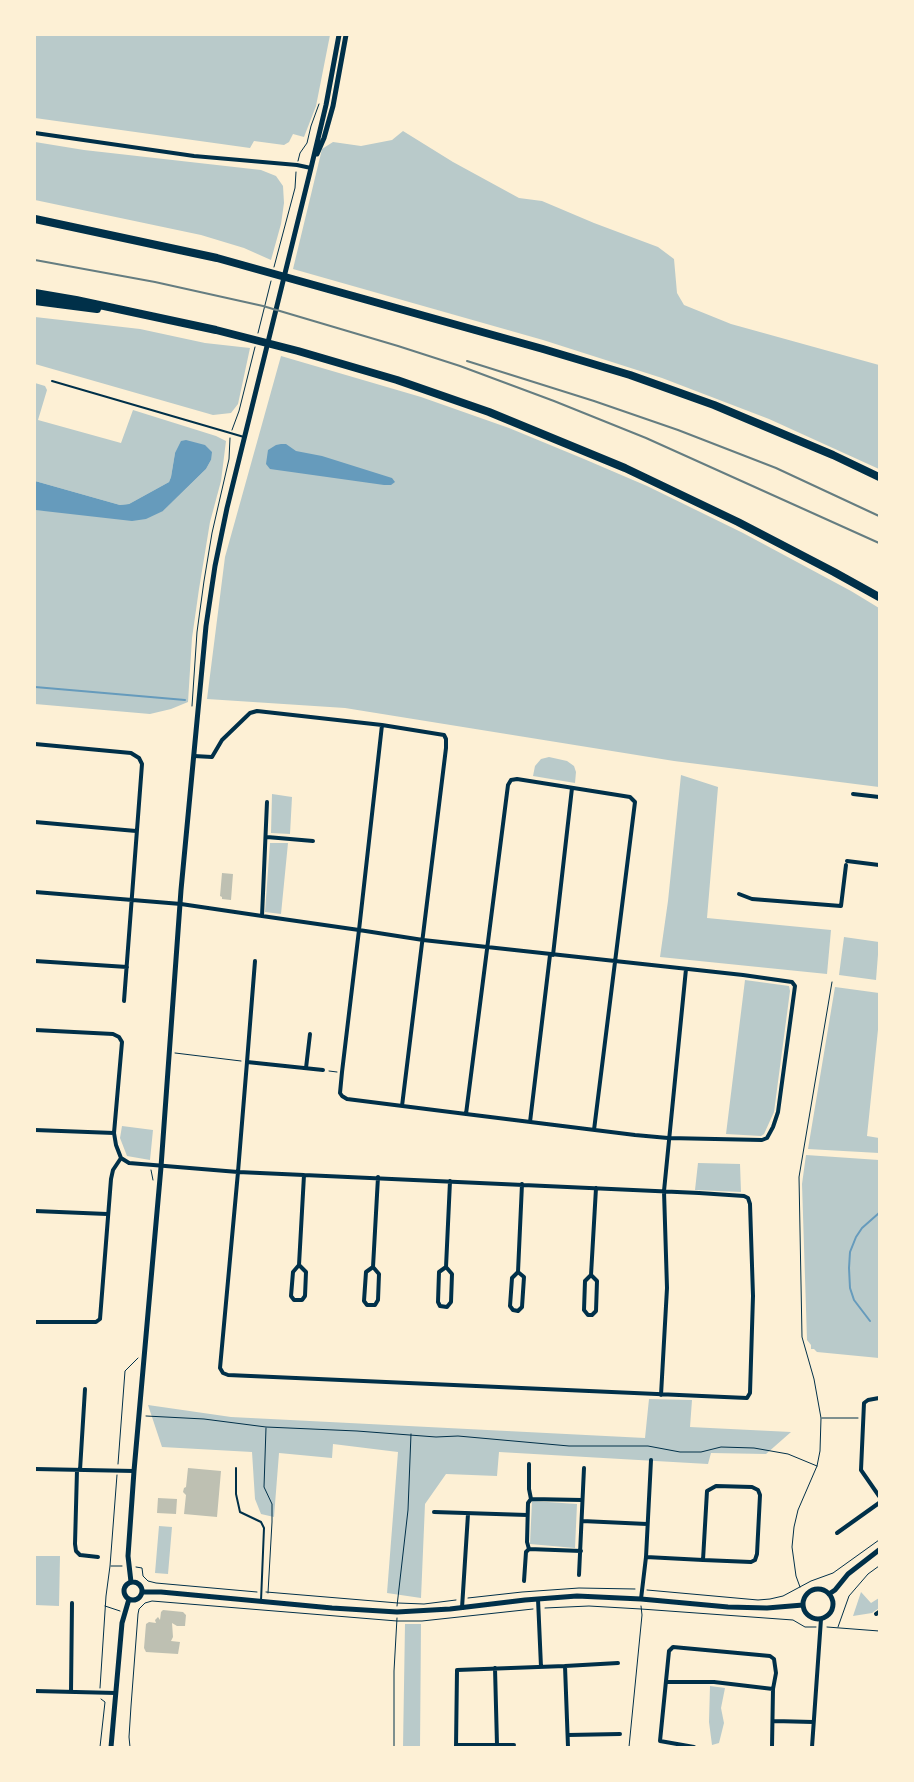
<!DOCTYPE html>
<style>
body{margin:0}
#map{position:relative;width:914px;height:1782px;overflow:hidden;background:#fdf0d5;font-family:"IBM Plex Sans",sans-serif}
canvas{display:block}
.frame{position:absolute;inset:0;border:36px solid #fdf0d5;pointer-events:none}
</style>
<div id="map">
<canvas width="914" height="1782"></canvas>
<div class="frame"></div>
</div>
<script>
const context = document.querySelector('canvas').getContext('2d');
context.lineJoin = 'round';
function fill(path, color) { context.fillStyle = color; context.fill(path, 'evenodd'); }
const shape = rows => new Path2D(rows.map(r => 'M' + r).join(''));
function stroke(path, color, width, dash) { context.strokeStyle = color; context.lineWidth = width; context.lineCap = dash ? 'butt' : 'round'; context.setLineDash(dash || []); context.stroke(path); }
fill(shape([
 [35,35,330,35,316,106,304,137,293,134,289,142,284,145,254,141,250,148,35,118],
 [403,131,453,162,519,198,542,201,594,223,658,247,674,259,677,293,684,305,731,324,879,365,879,469,769,419,662,378,543,340,293,269,322,149,333,142,361,146,392,140],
 [35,142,84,150,261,170,276,176,283,186,284,203,281,224,271,260,244,248,201,235,35,200],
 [35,317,140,329,205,343,250,348,238,404,231,413,213,415,35,364],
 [281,356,421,397,509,428,584,459,647,486,743,533,851,591,879,608,879,787,674,761,345,708,207,699,225,557],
 [35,383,45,386,47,390,38,420,121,443,133,410,216,436,226,441,221,481,210,522,199,589,192,638,188,702,171,709,150,714,35,704,35,510,59,511,163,511,206,469,211,460,175,453,171,477,169,482,129,504,120,505,35,481],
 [549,757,567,761,574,766,576,772,575,783,533,776,535,766,541,759],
 [681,775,718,787,707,918,831,930,827,974,660,957,668,901],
 [272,794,292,797,290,834,271,833],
 [270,843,288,843,281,914,265,912],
 [844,937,879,942,876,980,839,975],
 [745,980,789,986,790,991,774,1112,764,1134,761,1136,726,1134],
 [835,987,879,993,879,1020,867,1136,879,1138,879,1153,808,1149],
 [122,1126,153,1130,150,1160,127,1156,120,1138],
 [806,1155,879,1160,879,1358,817,1352,814,1349,811,1349,811,1345,807,1340,802,1184],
 [698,1163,740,1164,741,1192,695,1190],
 [649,1399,692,1400,690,1427,791,1432,766,1454,711,1453,708,1464,499,1452,497,1476,446,1474,425,1504,421,1598,387,1593,398,1452,333,1444,332,1458,279,1453,274,1517,261,1514,255,1499,252,1452,162,1447,148,1405,231,1417,645,1438],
 [532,1501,577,1504,575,1548,530,1544],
 [159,1526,172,1527,168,1574,155,1573],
 [35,1556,60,1556,59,1606,35,1605],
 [861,1592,871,1603,879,1598,879,1608,872,1613,853,1616],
 [405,1624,421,1624,420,1747,403,1747],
 [710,1686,725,1688,721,1708,724,1723,719,1743,712,1745,709,1722]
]), '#b9caca');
fill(shape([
 [186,440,205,445,212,452,211,460,206,469,163,511,146,519,132,521,35,510,35,481,120,505,129,504,169,482,171,477,175,453,181,441],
 [281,444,286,444,296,451,322,456,392,478,395,482,391,485,384,485,270,469,266,464,268,450,276,445]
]), '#669bbc');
stroke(shape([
 [35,687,185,700],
 [870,1321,854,1300,850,1288,849,1268,850,1252,856,1237,862,1228,879,1213]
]), '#669bbc', 2);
fill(shape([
 [222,873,233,874,231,900,222,899,222,897,220,896],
 [188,1468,221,1471,217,1517,184,1514,186,1495,183,1492,184,1488,186,1487],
 [158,1498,177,1499,176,1514,157,1513],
 [163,1610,183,1612,186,1615,185,1626,177,1626,172,1623,173,1637,171,1641,180,1642,178,1654,146,1652,144,1648,146,1624,149,1622,156,1623,155,1620,158,1617,160,1620,161,1612]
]), '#bec0b2');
stroke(shape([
 [298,161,300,153,307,143,311,126,319,104],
 [274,267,295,188,296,172],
 [258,333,271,281],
 [232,430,239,411,255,347],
 [192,706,197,632,204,581,212,533,229,459,230,438],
 [175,1053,241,1061],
 [329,1071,337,1072],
 [151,1170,153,1180],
 [146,1416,204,1419,266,1427,357,1431,436,1437,458,1436,569,1446,648,1446,680,1452,701,1452,721,1447,754,1448,788,1454,817,1466],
 [822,1418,858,1418],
 [266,1428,264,1487,272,1504,272,1522,268,1593],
 [118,1464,125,1371,138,1358],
 [111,1566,122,1566],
 [136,1567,142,1568,143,1576,148,1581,156,1583,257,1592],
 [800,1587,796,1576,792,1547,794,1527,798,1510,817,1466,820,1451,821,1418,814,1379,802,1337,799,1177,832,982],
 [647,1590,758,1600,770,1599,783,1596,811,1581,833,1573,879,1540],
 [266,1592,398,1603,424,1604,456,1600],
 [468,1598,522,1592,579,1588,635,1589],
 [105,1606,120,1611],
 [397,1606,408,1510,411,1434],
 [545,1608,589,1606,641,1609,793,1620,805,1627,816,1627],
 [827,1627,879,1631],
 [838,1627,849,1596,868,1574,879,1566],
 [100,1688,106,1596,110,1566,117,1475],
 [100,1747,105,1702,101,1699],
 [130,1747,129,1737,131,1706,138,1614,139,1609,145,1603,152,1601,397,1621,422,1621,533,1609],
 [394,1747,394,1671,397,1618],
 [629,1747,642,1615,641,1606]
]), '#003049', 1);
stroke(shape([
 [52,381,244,437],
 [236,1468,236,1494,240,1512,261,1522,264,1528,261,1601]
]), '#003049', 2);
stroke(shape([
 [35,133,194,156,297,165,311,168],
 [35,744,131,753,139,758,142,764,124,1001],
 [194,756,212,757,222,740,250,713,257,711,382,725,444,735,446,739,446,748,402,1106],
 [853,794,879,797],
 [35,822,136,831],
 [267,837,313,841],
 [847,861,879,865],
 [35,892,181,904,262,916,359,930,423,940,743,975,792,982,795,986,778,1112,773,1127,767,1138,762,1140,668,1138,635,1135,466,1114,347,1099,342,1096,340,1093,342,1072,359,930,382,725],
 [739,894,752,899,841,906,846,865],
 [262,916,267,802],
 [553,955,572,788],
 [35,961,127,967],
 [35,1030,113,1034,119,1037,122,1042,114,1133,116,1145,121,1158,129,1163,238,1172,699,1193,744,1196,748,1198,750,1204,753,1296,750,1393,747,1398,228,1375,223,1373,220,1368,238,1172,241,1135,247,1062,255,961],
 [247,1062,323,1070],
 [306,1068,310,1034],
 [466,1114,508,785,511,780,517,779,630,797,635,802,594,1130],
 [530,1122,550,955],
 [35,1130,114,1133],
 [35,1211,107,1214],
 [299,1265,306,1272,305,1296,302,1300,294,1300,291,1296,293,1272,299,1265,304,1175],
 [373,1267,379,1274,378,1300,375,1305,367,1305,364,1301,366,1272,373,1267,378,1177],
 [446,1267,452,1274,451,1302,447,1307,440,1306,438,1302,439,1272,446,1267,450,1181],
 [518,1272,524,1277,522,1307,518,1311,513,1310,510,1306,512,1278,518,1272,522,1184],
 [591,1275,597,1281,596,1311,592,1315,588,1315,584,1310,585,1281,591,1275,596,1188],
 [35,1322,96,1322,100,1319,111,1179,113,1170,121,1158],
 [661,1395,667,1288,664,1191,686,969],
 [879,1398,868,1400,864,1403,861,1470,879,1496],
 [35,1469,134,1471],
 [77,1470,75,1544,76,1551,80,1555,98,1557],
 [80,1470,85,1389],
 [531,1499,582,1500],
 [434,1512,527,1515],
 [582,1521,647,1524],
 [837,1533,879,1503],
 [529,1549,581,1551],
 [646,1557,703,1560,751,1562,755,1560,757,1554,760,1495,758,1490,752,1487,716,1486,707,1491,703,1560],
 [579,1575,584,1468],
 [524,1581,526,1552,529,1549,527,1542,528,1503,531,1499,529,1489,529,1464],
 [538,1599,541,1667],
 [641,1599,646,1557,651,1460],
 [462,1608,468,1514],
 [876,1614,879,1612],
 [565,1666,618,1663],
 [666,1682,714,1682,773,1689],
 [35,1691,116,1693],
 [71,1692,72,1603],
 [774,1721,813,1722],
 [568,1735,620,1734],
 [456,1745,497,1745,495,1668],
 [497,1745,514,1745],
 [456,1747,457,1670,565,1666,568,1747],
 [694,1747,660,1741,669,1651,673,1647,770,1656,774,1659,776,1673,773,1689,772,1747],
 [812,1747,821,1619]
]), '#003049', 4);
stroke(shape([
 [317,154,324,138,333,106,346,35],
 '124 1591a9 9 0 1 1 18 0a9 9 0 1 1-18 0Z',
 [131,1582,128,1556,134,1471,161,1167,181,890,206,626,215,566,227,508,311,168,326,105,339,35],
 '803 1604a15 15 0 1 1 30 0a15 15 0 1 1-30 0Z',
 [142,1592,161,1592,332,1608,397,1612,450,1609,525,1600,577,1596,641,1599,728,1607,767,1608,803,1605],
 [829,1594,835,1590,848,1574,879,1550],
 [111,1747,122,1623,129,1599]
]), '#003049', 5);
stroke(shape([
 [35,219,217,258,543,349,630,375,714,405,833,455,879,477],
 [35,293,76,300,216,330,298,351,397,380,489,412,625,468,738,522,834,572,879,597],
 [35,301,97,309]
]), '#003049', 8);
stroke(shape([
 [35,260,155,282,263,306,398,346,460,366,554,401,646,438,879,543],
 [467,361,594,401,678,430,776,468,879,516]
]), '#657d81', 2);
</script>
